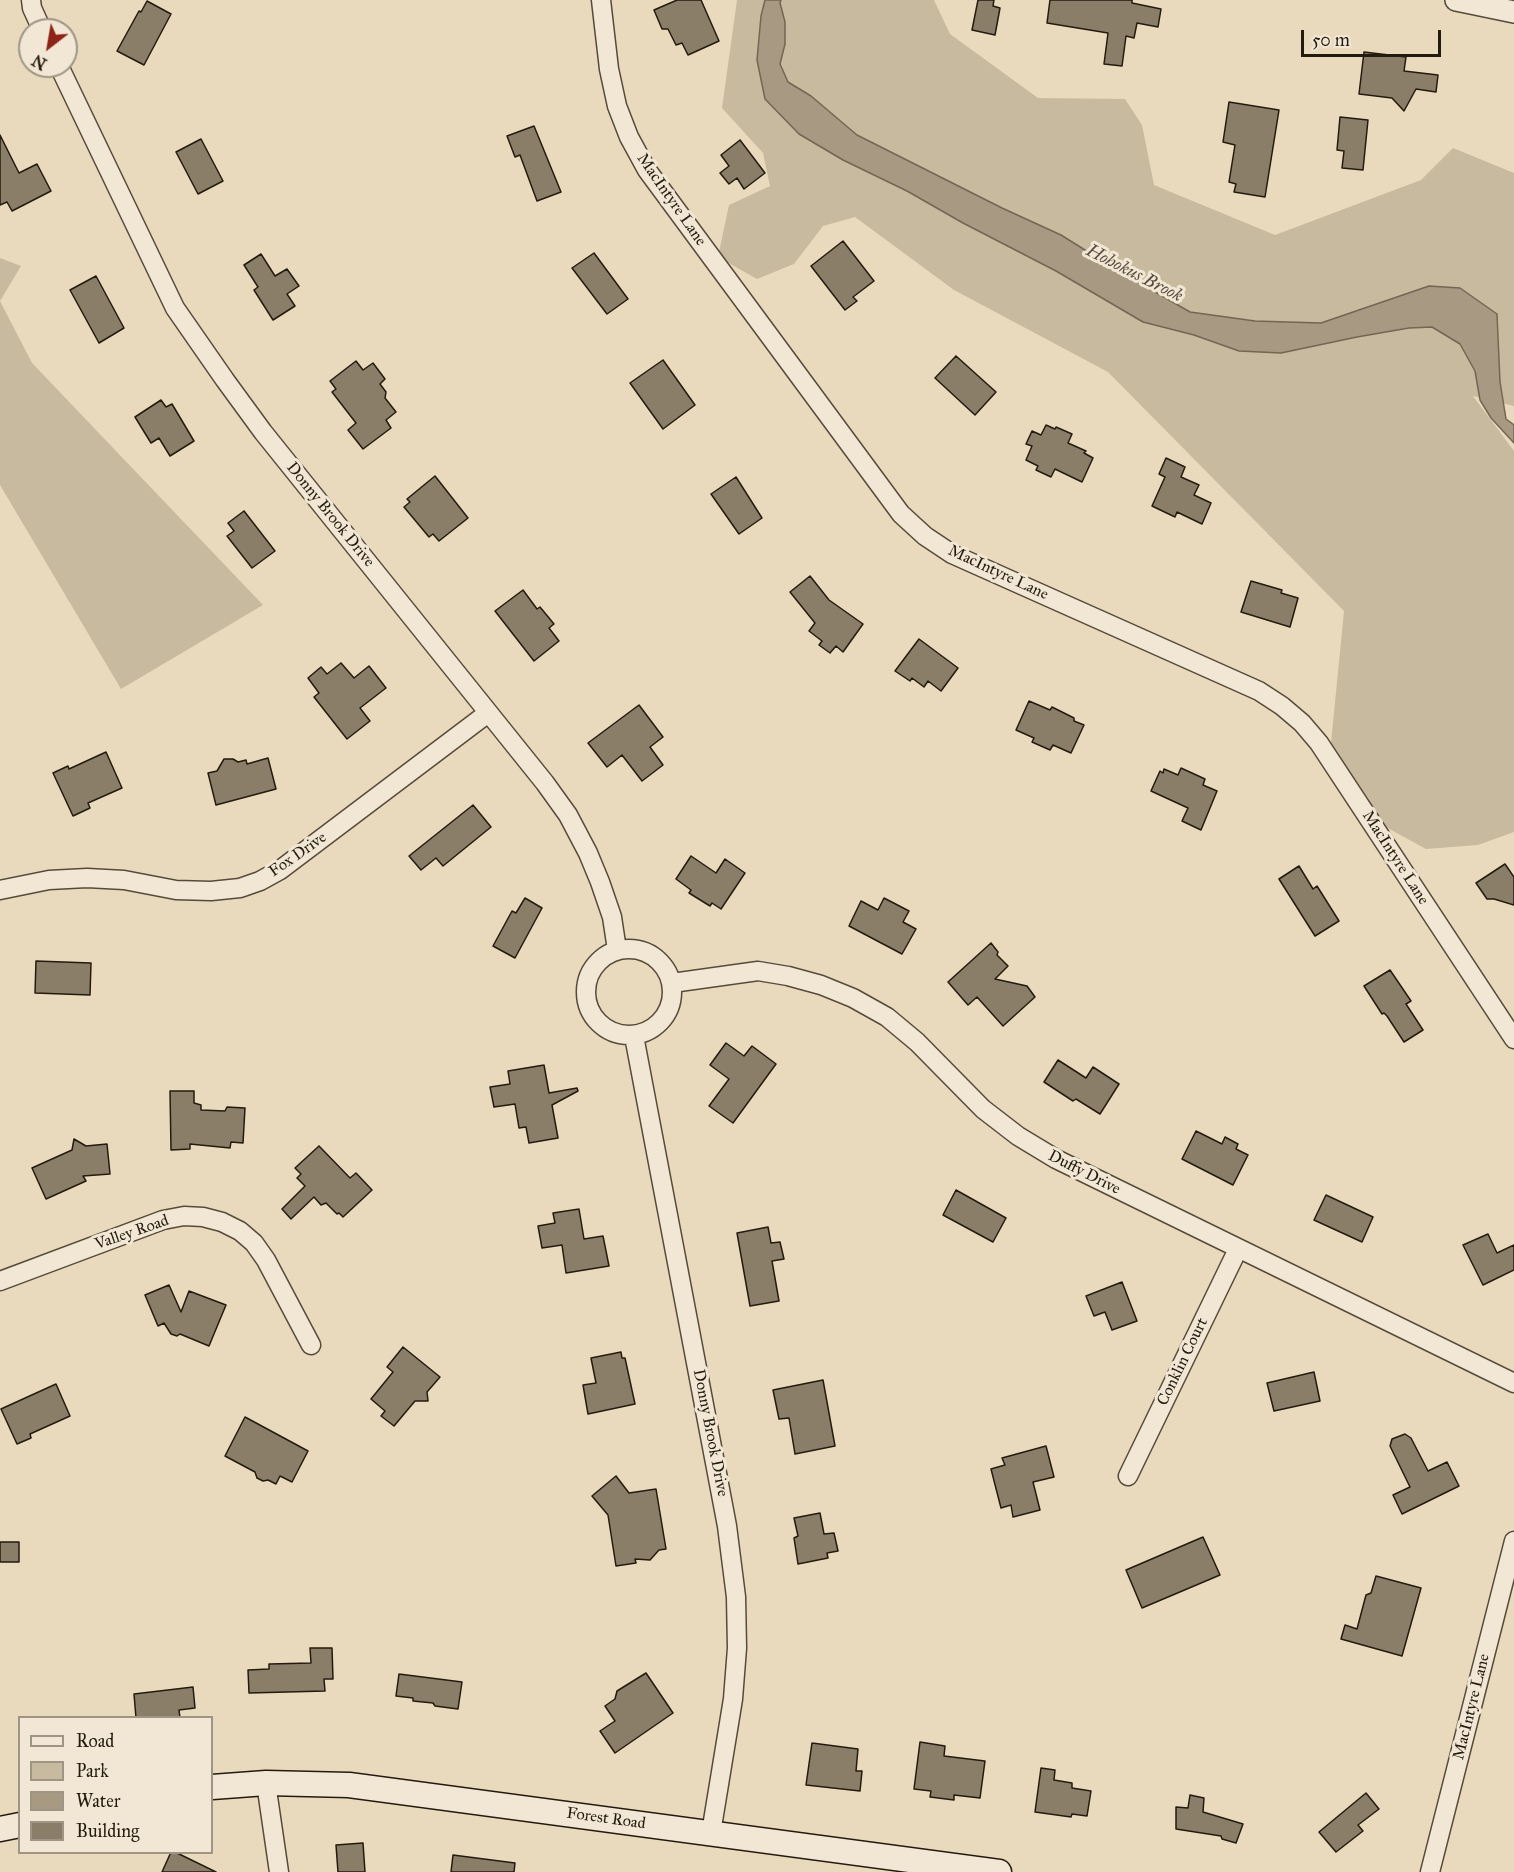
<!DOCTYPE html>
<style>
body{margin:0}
#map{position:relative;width:1514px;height:1872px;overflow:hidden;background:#eadabd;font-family:"IM FELL Great Primer",serif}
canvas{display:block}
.legend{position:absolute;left:18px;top:1716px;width:195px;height:138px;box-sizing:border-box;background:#f1e7d4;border:2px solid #9f9585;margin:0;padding:8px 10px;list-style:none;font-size:18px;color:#241b0f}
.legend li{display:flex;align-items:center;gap:12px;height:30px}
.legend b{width:30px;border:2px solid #9f9585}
.north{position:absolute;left:18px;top:18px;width:60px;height:60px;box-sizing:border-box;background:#f1e7d4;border:2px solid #9f9585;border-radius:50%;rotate:211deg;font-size:16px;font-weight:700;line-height:24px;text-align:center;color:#241b0f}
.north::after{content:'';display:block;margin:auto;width:21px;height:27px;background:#8f2418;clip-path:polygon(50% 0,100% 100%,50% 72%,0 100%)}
.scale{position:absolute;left:1301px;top:30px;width:140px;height:27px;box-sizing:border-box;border:3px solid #241b0f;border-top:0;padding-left:8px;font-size:18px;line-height:21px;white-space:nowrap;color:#241b0f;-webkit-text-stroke:4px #f1e7d4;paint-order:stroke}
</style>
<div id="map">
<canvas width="1514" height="1872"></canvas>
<ul class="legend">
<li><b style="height:8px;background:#f1e7d4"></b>Road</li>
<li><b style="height:16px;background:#c8ba9f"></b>Park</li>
<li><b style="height:16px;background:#a79982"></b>Water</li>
<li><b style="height:16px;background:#8b7e69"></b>Building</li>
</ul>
<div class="north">N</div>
<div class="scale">50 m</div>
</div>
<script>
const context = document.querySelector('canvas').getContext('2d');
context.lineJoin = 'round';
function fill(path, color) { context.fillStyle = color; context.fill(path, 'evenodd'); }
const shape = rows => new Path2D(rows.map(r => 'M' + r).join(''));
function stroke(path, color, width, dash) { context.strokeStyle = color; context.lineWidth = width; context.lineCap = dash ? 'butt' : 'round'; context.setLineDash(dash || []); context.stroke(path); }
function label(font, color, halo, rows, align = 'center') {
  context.font = font + ' "IM FELL Great Primer",serif'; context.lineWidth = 6; context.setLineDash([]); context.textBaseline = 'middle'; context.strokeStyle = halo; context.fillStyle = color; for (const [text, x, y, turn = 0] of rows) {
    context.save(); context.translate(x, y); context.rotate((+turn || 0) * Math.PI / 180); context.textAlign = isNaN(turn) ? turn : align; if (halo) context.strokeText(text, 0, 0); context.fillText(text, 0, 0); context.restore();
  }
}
fill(shape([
 [737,0,934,0,950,34,1038,98,1125,99,1142,125,1154,185,1275,235,1421,180,1453,148,1514,173,1514,406,1473,396,1514,451,1514,832,1478,845,1426,849,1384,826,1355,785,1331,743,1344,611,1108,372,954,290,855,217,823,226,794,264,757,279,718,257,729,205,770,186,763,153,722,108],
 [0,258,21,266,0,301],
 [0,301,32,363,263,605,121,689,0,485]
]), '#c8ba9f');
const water = shape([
 [765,0,781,0,780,3,785,22,785,44,780,64,788,82,811,96,857,135,1002,208,1061,235,1117,270,1190,312,1255,321,1321,323,1429,286,1460,288,1497,314,1500,382,1506,419,1514,425,1514,443,1491,418,1480,400,1475,371,1460,344,1432,327,1409,328,1357,337,1281,353,1239,351,1194,335,1143,322,1056,271,963,223,907,191,843,160,799,134,765,99,757,60,761,16,765,0]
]);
fill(water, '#a79982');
stroke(water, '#736754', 1.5);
const building = shape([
 [677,0,701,0,719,41,688,55,682,43,676,45,668,29,662,29,654,10,677,0],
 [978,0,994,0,993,6,1000,8,995,35,972,30,978,0],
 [1050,0,1132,0,1132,3,1161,9,1158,27,1137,23,1134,38,1126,36,1122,66,1104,64,1108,33,1047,23,1050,0],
 [147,1,171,14,144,65,117,51,139,11,141,12,147,1],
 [1364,52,1406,57,1404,71,1438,75,1436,92,1416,89,1404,111,1392,98,1359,94,1364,52],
 [1229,102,1279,110,1265,197,1234,192,1236,184,1229,182,1235,145,1223,142,1229,102],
 [1340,117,1368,120,1363,170,1342,168,1344,151,1337,150,1340,117],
 [534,126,561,192,537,201,520,155,515,157,507,136,534,126],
 [0,135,19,173,37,164,51,191,12,211,7,202,0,205,0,135],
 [201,139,223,181,198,194,176,152,201,139],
 [740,140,765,173,744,189,737,178,729,184,720,173,729,166,721,155,740,140],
 [843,241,874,281,853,297,857,301,845,310,811,266,843,241],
 [594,253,628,299,607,314,572,268,594,253],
 [261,254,275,276,287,269,299,286,287,294,295,306,273,320,254,290,258,287,244,265,261,254],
 [96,276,124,328,99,343,70,290,96,276],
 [956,356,996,392,975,415,935,378,956,356],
 [663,360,695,405,663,429,630,383,663,360],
 [356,361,363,370,373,363,385,379,380,384,386,392,385,398,396,412,386,420,391,428,363,449,348,430,356,423,332,392,336,389,330,381,356,361],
 [161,400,166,407,172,404,194,441,170,456,159,438,151,443,135,417,161,400],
 [1046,425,1055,429,1056,427,1072,434,1068,443,1086,451,1084,453,1093,458,1082,482,1055,469,1051,477,1036,470,1038,466,1026,460,1032,446,1026,444,1032,431,1041,435,1046,425],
 [1166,458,1185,467,1181,477,1199,485,1194,495,1211,503,1202,524,1177,512,1175,517,1152,506,1165,477,1159,474,1166,458],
 [435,476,468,518,439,541,433,534,429,537,404,507,410,502,407,499,435,476],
 [736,477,762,518,739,534,711,494,736,477],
 [244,511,275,551,252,568,227,536,234,531,228,523,244,511],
 [810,576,829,600,863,624,843,652,836,646,830,653,819,645,822,641,809,631,815,623,790,592,810,576],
 [1251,581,1282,590,1281,593,1298,598,1290,627,1241,612,1251,581],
 [523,590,537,609,540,607,554,624,549,628,559,641,534,661,495,611,523,590],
 [919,639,958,668,941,691,928,681,924,687,912,678,910,681,895,671,919,639],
 [341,663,354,678,369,666,386,688,360,708,370,721,347,739,314,697,319,693,308,678,321,667,327,674,341,663],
 [1029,701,1050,710,1052,707,1074,718,1074,721,1084,725,1071,753,1053,745,1050,750,1032,742,1034,738,1016,730,1029,701],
 [639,705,663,737,650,747,663,765,642,781,622,755,607,767,588,743,639,705],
 [106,752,122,788,88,803,90,808,73,816,53,773,68,766,69,769,106,752],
 [268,758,276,789,216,805,208,773,217,771,224,759,233,759,238,762,246,760,247,764,268,758],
 [1181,768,1205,779,1203,785,1217,791,1201,830,1182,821,1188,808,1151,791,1160,771,1163,773,1164,769,1178,775,1181,768],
 [473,805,491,827,443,866,436,858,421,870,409,856,473,805],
 [691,856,716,873,725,859,745,873,721,909,712,903,710,906,689,893,691,890,676,879,691,856],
 [1505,864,1514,877,1514,905,1494,899,1487,899,1476,883,1505,864],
 [1299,866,1313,889,1317,886,1339,921,1315,936,1279,879,1299,866],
 [525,898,542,908,515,958,493,946,512,911,516,913,525,898],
 [884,898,909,911,903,922,916,929,902,954,849,926,861,901,878,910,884,898],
 [991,943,998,952,997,955,1008,966,995,979,1027,986,1035,997,1003,1026,977,997,968,1005,948,982,991,943],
 [36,961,91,963,90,995,35,993,36,961],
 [1390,970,1411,1001,1406,1004,1423,1030,1404,1042,1387,1016,1384,1013,1382,1014,1364,986,1390,970],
 [726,1043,744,1056,752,1046,776,1064,733,1123,709,1106,729,1079,710,1065,726,1043],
 [1058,1060,1086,1078,1093,1067,1119,1084,1100,1114,1076,1099,1073,1101,1044,1082,1058,1060],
 [544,1065,549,1093,577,1088,578,1091,552,1105,558,1138,529,1143,526,1127,519,1128,515,1104,494,1107,490,1087,510,1084,508,1071,544,1065],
 [170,1091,194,1091,194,1103,201,1105,201,1110,225,1111,227,1107,245,1108,243,1143,231,1142,230,1148,190,1144,190,1149,171,1150,170,1091],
 [1196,1131,1222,1144,1225,1137,1238,1144,1236,1149,1248,1155,1233,1185,1182,1159,1196,1131],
 [74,1139,86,1146,107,1144,110,1174,83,1176,86,1181,46,1199,32,1168,72,1150,74,1139],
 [319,1146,350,1178,356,1173,372,1190,343,1217,339,1213,337,1214,326,1203,321,1205,314,1197,291,1219,282,1209,305,1186,297,1178,301,1174,295,1168,319,1146],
 [956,1190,1006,1218,993,1242,943,1215,956,1190],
 [1326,1195,1373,1217,1362,1242,1314,1220,1326,1195],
 [579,1209,584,1239,603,1236,609,1266,566,1273,562,1245,542,1248,538,1226,555,1223,553,1213,579,1209],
 [768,1227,771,1243,780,1242,784,1259,772,1261,779,1301,750,1306,737,1233,768,1227],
 [1488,1234,1497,1253,1514,1245,1514,1270,1483,1285,1463,1245,1488,1234],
 [1122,1282,1137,1321,1112,1330,1105,1312,1094,1316,1086,1296,1122,1282],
 [169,1285,181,1312,189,1291,226,1305,209,1346,180,1334,177,1336,171,1334,164,1323,158,1326,145,1295,169,1285],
 [403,1347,440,1377,427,1392,428,1401,415,1401,394,1426,381,1416,385,1411,371,1399,393,1372,387,1367,403,1347],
 [621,1352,622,1358,625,1358,635,1404,588,1414,583,1385,596,1383,591,1358,621,1352],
 [1314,1372,1320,1401,1274,1411,1267,1383,1314,1372],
 [823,1380,835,1446,795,1454,789,1418,779,1419,773,1390,823,1380],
 [56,1384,70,1416,30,1434,31,1438,17,1444,1,1409,56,1384],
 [245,1417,308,1451,292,1482,280,1476,276,1484,268,1480,263,1481,257,1478,255,1472,225,1456,245,1417],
 [1405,1434,1411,1438,1428,1471,1447,1462,1459,1486,1402,1514,1393,1495,1410,1487,1390,1446,1392,1439,1405,1434],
 [1046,1446,1054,1477,1033,1482,1040,1510,1013,1517,1011,1505,1001,1508,991,1469,1005,1465,1002,1458,1046,1446],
 [616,1476,629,1493,656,1489,666,1549,659,1550,650,1560,635,1559,636,1563,616,1566,608,1515,592,1496,616,1476],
 [820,1513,824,1534,834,1533,838,1551,827,1553,828,1558,798,1564,794,1538,798,1536,794,1518,820,1513],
 [1203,1537,1220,1575,1142,1608,1126,1570,1203,1537],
 [0,1542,19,1542,19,1562,0,1562,0,1542],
 [1376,1576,1421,1588,1402,1656,1341,1639,1345,1625,1357,1629,1366,1595,1371,1593,1376,1576],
 [310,1648,332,1648,333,1679,324,1679,325,1691,249,1693,248,1670,269,1669,269,1664,311,1663,310,1648],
 [646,1673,673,1713,615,1753,600,1731,615,1721,605,1706,615,1699,617,1691,646,1673],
 [399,1674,462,1682,458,1709,435,1706,433,1703,413,1701,413,1698,396,1696,399,1674],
 [193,1687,195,1708,179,1710,180,1718,136,1718,134,1694,193,1687],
 [920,1742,945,1746,944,1756,985,1761,980,1798,954,1795,954,1800,930,1797,931,1791,914,1789,920,1742],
 [812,1743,858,1749,856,1771,862,1771,860,1791,806,1785,812,1743],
 [1041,1768,1055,1770,1054,1780,1072,1783,1072,1788,1091,1791,1087,1816,1072,1814,1071,1817,1035,1812,1041,1768],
 [1366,1793,1379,1809,1358,1825,1363,1831,1336,1852,1319,1832,1366,1793],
 [1190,1795,1204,1798,1203,1812,1243,1824,1236,1843,1222,1839,1221,1836,1176,1829,1176,1807,1188,1808,1190,1795],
 [363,1843,365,1872,338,1872,336,1845,363,1843],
 [171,1852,175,1852,216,1872,162,1872,171,1852],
 [453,1855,515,1863,514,1872,451,1872,453,1855]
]);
fill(building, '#8b7e69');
stroke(building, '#241b0f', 1.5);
const minor = shape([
 [31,0,32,8,42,30],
 [601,0,609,69,617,106,629,137,647,170,901,514,925,536,952,554,1259,691,1282,706,1302,723,1319,743,1514,1039],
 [59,66,175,308,225,380,263,432,545,783,568,815,588,853,600,882,612,917,617,950],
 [0,890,49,880,87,878,124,880,176,890,211,891,240,888,260,881,280,870,488,713],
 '586 992a43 43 0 1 1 86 0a43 43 0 1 1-86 0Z',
 [672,983,758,971,788,976,821,985,853,998,887,1017,917,1042,983,1109,1018,1136,1056,1159,1514,1383],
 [634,1036,727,1526,736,1597,737,1648,733,1699,711,1833],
 [0,1281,163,1220,184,1216,203,1217,222,1222,240,1231,254,1243,266,1260,311,1345],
 [1128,1476,1238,1249],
 [266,1783,279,1872],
 [1430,1872,1514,1541]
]);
const tertiary = shape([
 [1456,0,1514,12]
]);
const secondary = shape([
 [212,1787,266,1783,349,1785,999,1872],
 [0,1829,20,1825]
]);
stroke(minor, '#564b3a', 21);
stroke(tertiary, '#564b3a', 24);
stroke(secondary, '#241b0f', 27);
stroke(minor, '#f1e7d4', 18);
stroke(tertiary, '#f1e7d4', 21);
stroke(secondary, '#f1e7d4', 24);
label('16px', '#241b0f', '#f1e7d4', [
 ["MacIntyre Lane",671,200,55],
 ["Donny Brook Drive",330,515,51],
 ["MacIntyre Lane",998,573,25],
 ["Fox Drive",298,855,-35],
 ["MacIntyre Lane",1395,858,57],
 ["Duffy Drive",1084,1173,27],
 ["Valley Road",132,1233,-19],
 ["Conklin Court",1183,1362,-64],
 ["Donny Brook Drive",710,1433,79],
 ["MacIntyre Lane",1472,1707,-76],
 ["Forest Road",606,1819,8]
]);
label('italic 18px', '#584d3d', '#f1e7d4', [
 ["Hohokus Brook",1134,274,27]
]);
</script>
